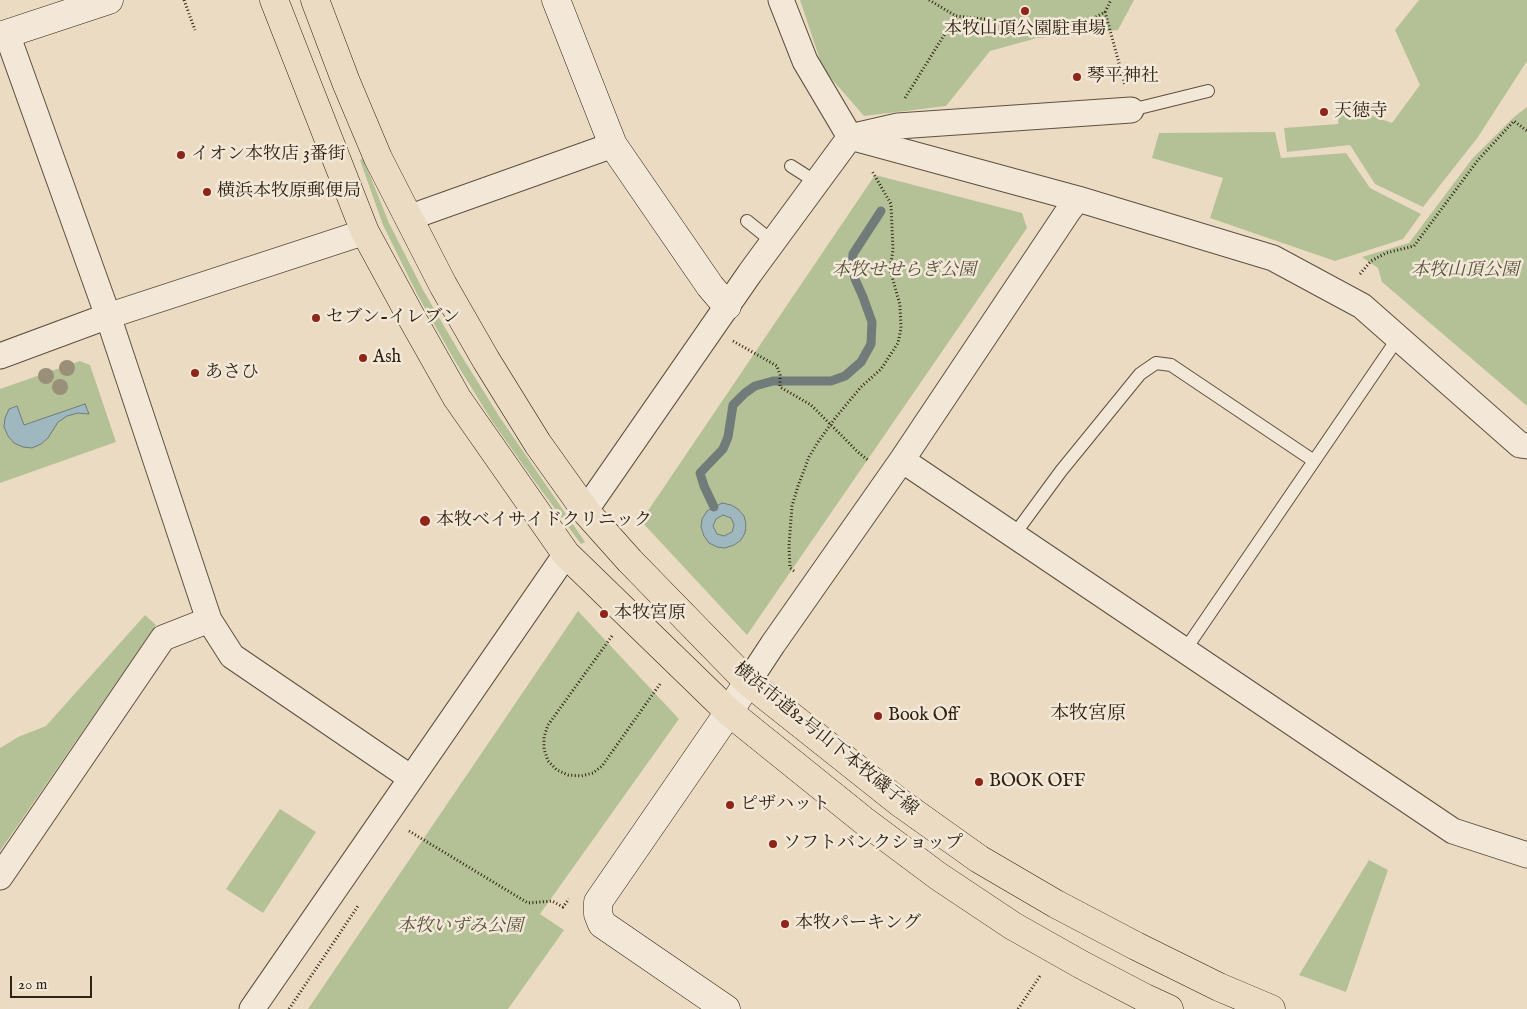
<!DOCTYPE html>
<meta charset="utf-8">
<style>
body{margin:0}
#map{position:relative;width:1527px;height:1009px;overflow:hidden;background:#ecdbc3;font-family:"IM FELL English",serif}
canvas{display:block}
.scale{position:absolute;left:10px;top:976px;width:82px;height:22px;box-sizing:border-box;border:2px solid #2d2213;border-top:0;padding-left:6px;font-size:15px;line-height:18px;white-space:nowrap;color:#2d2213;-webkit-text-stroke:4px #f3e8d8;paint-order:stroke}
</style>
<div id="map">
<canvas width="1527" height="1009"></canvas>
<div class="scale">20 m</div>
</div>
<script>
const context = document.querySelector('canvas').getContext('2d');
context.lineJoin = 'round';
function fill(path, color) { context.fillStyle = color; context.fill(path, 'evenodd'); }
const shape = rows => new Path2D(rows.map(r => 'M' + r).join(''));
function stroke(path, color, width, dash) { context.strokeStyle = color; context.lineWidth = width; context.lineCap = dash ? 'butt' : 'round'; context.setLineDash(dash || []); context.stroke(path); }
function label(font, color, halo, rows, align = 'center') {
  context.font = font + ' "IM FELL English","Noto Serif JP",serif'; context.lineWidth = 5; context.setLineDash([]); context.textBaseline = 'middle'; context.strokeStyle = halo; context.fillStyle = color; for (const [text, x, y, turn = 0] of rows) {
    context.save(); context.translate(x, y); context.rotate((+turn || 0) * Math.PI / 180); context.textAlign = isNaN(turn) ? turn : align; if (halo) context.strokeText(text, 0, 0); context.fillText(text, 0, 0); context.restore();
  }
}
fill(shape([
 [800,0,1134,0,1118,30,1037,38,990,51,946,106,864,116,823,69],
 [1419,0,1527,0,1527,61,1478,137,1423,207,1375,184,1350,145,1287,152,1284,128,1338,124,1339,115,1360,111,1392,123,1420,85,1395,30],
 [1527,107,1527,406,1382,282,1378,268,1362,257,1409,243,1472,159,1514,117],
 [1275,132,1281,158,1346,153,1370,188,1421,214,1403,239,1335,261,1210,218,1223,178,1152,158,1159,133],
 [363,158,389,223,423,290,461,355,499,416,585,542,581,544,533,479,492,421,455,361,417,294,383,225,360,160],
 [875,175,1022,213,1027,228,747,635,641,521],
 [80,361,90,365,116,442,0,483,0,389],
 [578,611,679,719,540,914,564,930,508,1009,308,1009],
 [145,615,156,625,0,851,0,748,18,737,46,726],
 [280,809,316,832,263,913,226,889],
 [1369,860,1388,870,1346,992,1299,975]
]), '#b4c196');
const water = shape([
 [85,404,89,414,78,413,67,416,58,422,48,438,41,444,32,448,23,447,14,443,8,436,4,427,5,418,9,409,17,406,24,425,85,404],
 [722,503,731,505,738,509,744,516,746,524,745,533,741,540,734,545,725,548,717,547,709,543,704,536,701,527,702,519,707,511,722,503],
 [723,515,731,518,734,525,732,532,724,536,717,534,713,526,716,519,723,515]
]);
fill(water, '#9fb8bf');
stroke(water, '#717c7a', 1);
stroke(shape([
 [714,507,704,486,700,473,723,449,728,437,733,405,745,393,755,386,773,381,831,381,845,376,861,362,871,344,872,322,863,297,855,279,852,267,853,254,881,211]
]), '#717c7a', 9);
const lane = shape([
 [1131,110,1208,91],
 [791,166,816,182],
 [747,221,773,242],
 [1014,535,1061,471,1140,374,1156,363,1171,365,1314,461],
 [1185,650,1398,338]
]);
const street = shape([
 [781,0,805,61,850,137,1078,199,1273,258,1362,306,1520,445,1527,446],
 [7,34,108,316,209,620,232,656,411,778],
 [408,218,613,145],
 [0,356,108,316,365,232],
 [902,460,1453,831,1527,855],
 [585,511,750,273,850,137,898,126,1131,110],
 [748,682,773,644,902,460,1069,210,1078,199],
 [0,877,163,638,209,620],
 [252,1009,566,554]
]);
const secondary = shape([
 [556,0,613,145,710,286,727,306],
 [0,36,109,0],
 [726,1009,602,924,598,914,598,902,729,712,748,682]
]);
const primary = shape([
 [274,0,365,232,409,313,457,398,566,554,729,712,863,820,938,876,1013,926,1082,965,1145,998,1169,1009],
 [315,0,346,82,378,158,443,285,486,360,538,444,588,514,630,561,748,682,899,802,979,859,1056,904,1136,946,1219,987,1271,1009]
]);
stroke(lane, '#5d503f', 14);
stroke(street, '#5d503f', 27);
stroke(secondary, '#2d2213', 29);
stroke(primary, '#2d2213', 29);
stroke(shape([
 [184,0,195,30],
 [929,0,956,16,1074,29,1105,12,1111,0],
 [1105,12,1125,85],
 [905,98,956,16],
 [1360,274,1371,261,1386,253,1414,246,1478,160,1514,121,1527,131],
 [733,341,777,366,780,375,780,387,811,405,859,453,869,461],
 [794,571,790,568,789,546,792,506,798,486,809,457,818,442,836,417,861,387,881,369,898,343,901,328,900,305,890,269,893,250,891,204,872,171],
 [612,636,548,725,544,737,544,749,548,761,557,770,568,775,581,776,593,773,602,766,660,684],
 [409,831,528,903,552,901,563,907,569,899],
 [289,1009,358,906],
 [1018,1009,1040,976]
]), '#2d2213', 3, [1, 2.5]);
stroke(lane, '#f3e8d8', 12);
stroke(street, '#f3e8d8', 25);
stroke(secondary, '#f3e8d8', 28);
stroke(primary, '#ecdbc3', 28);
context.fillStyle = '#9a9078';
for (const [x, y] of [
 [67,368],
 [46,376],
 [60,387]
]) { context.beginPath(); context.arc(x, y, 8, 0, 2 * Math.PI); context.fill(); }
for (const [x, y, r, color] of [
 [1025,11,5,"#8f2418"],
 [1077,77,5,"#8f2418"],
 [1324,112,5,"#8f2418"],
 [181,155,5,"#8f2418"],
 [207,192,5,"#8f2418"],
 [316,318,5,"#8f2418"],
 [363,358,5,"#8f2418"],
 [195,373,5,"#8f2418"],
 [425,521,6,"#8f2418"],
 [604,614,5,"#8f2418"],
 [878,716,5,"#8f2418"],
 [979,782,5,"#8f2418"],
 [730,805,5,"#8f2418"],
 [773,844,5,"#8f2418"],
 [785,924,5,"#8f2418"]
]) { const dot = new Path2D(); dot.arc(x, y, r, 0, 2 * Math.PI); context.fillStyle = color; context.fill(dot); stroke(dot, '#f3e8d8', 2); }
label('18px', '#2d2213', '#f3e8d8', [
 ["本牧山頂公園駐車場",1025,30,"center"],
 ["琴平神社",1087,77],
 ["天徳寺",1334,112],
 ["イオン本牧店 3番街",191,155],
 ["横浜本牧原郵便局",217,192],
 ["セブン-イレブン",326,318],
 ["Ash",373,358],
 ["あさひ",205,373],
 ["本牧ベイサイドクリニック",436,521],
 ["本牧宮原",614,614],
 ["Book Off",888,716],
 ["BOOK OFF",989,782],
 ["ピザハット",740,805],
 ["ソフトバンクショップ",783,844],
 ["本牧パーキング",795,924]
], 'left');
label('italic 18px', '#56523a', '#f3e8d8', [
 ["本牧せせらぎ公園",904,271],
 ["本牧山頂公園",1465,271],
 ["本牧いずみ公園",460,927]
]);
label('18px', '#2d2213', '#f3e8d8', [
 ["横浜市道82号山下本牧磯子線",825,740,39]
]);
label('19px', '#2d2213', '#f3e8d8', [
 ["本牧宮原",1088,715]
]);
</script>
